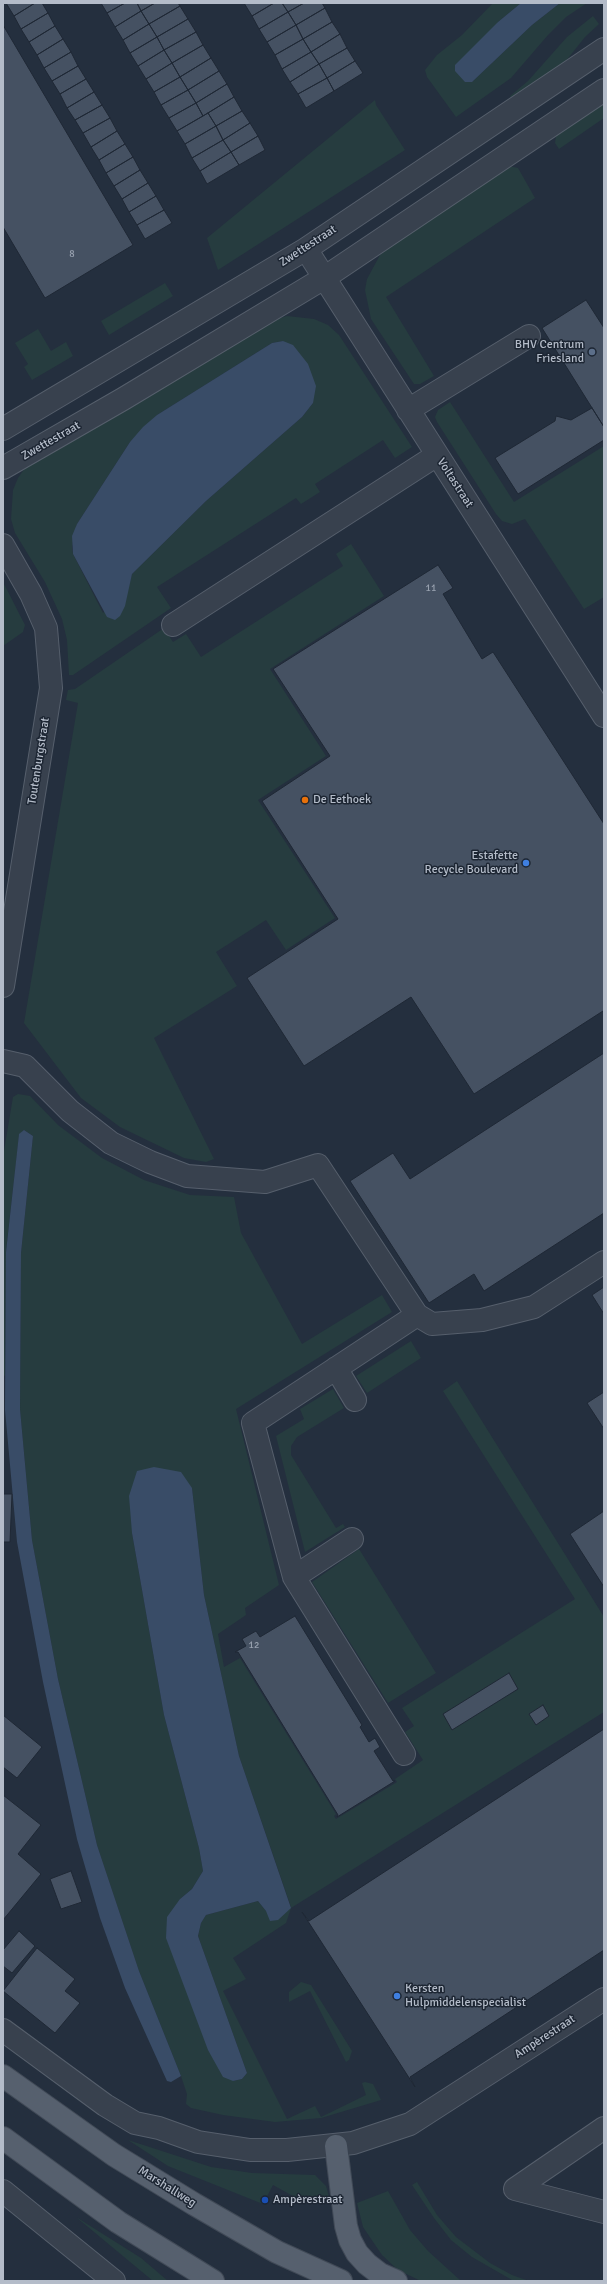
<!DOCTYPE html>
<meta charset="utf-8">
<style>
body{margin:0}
#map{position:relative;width:607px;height:2284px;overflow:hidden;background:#242f3e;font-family:Signika,sans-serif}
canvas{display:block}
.frame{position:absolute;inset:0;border:4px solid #b4bcc9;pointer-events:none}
</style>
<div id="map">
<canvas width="607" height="2284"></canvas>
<div class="frame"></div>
</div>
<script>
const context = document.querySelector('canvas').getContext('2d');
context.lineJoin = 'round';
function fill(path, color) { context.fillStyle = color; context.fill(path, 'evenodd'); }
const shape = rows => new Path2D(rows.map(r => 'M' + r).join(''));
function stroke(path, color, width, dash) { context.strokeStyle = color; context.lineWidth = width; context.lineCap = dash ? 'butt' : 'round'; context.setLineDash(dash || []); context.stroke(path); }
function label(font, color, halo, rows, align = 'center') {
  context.font = font + ' Signika,sans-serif'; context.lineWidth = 3; context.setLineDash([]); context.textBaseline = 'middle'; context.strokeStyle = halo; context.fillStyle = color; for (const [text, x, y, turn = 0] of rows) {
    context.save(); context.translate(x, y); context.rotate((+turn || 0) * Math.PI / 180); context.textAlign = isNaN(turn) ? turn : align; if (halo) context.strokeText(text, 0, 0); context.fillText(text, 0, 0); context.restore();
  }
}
fill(shape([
 [493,3,521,3,498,22,472,82,532,25,560,3,587,3,566,17,548,35,511,78,456,117,427,77,425,70,437,55,462,35],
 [593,16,599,24,585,37,565,62,513,100,510,96,528,81,567,37],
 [375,100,376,105,405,150,218,270,207,238],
 [604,100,604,118,559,149,555,143,556,135],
 [508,166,518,168,535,198,386,297,434,376,420,384,414,384,371,319,365,290,367,279,380,255,390,246],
 [165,283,173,296,109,335,101,321],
 [287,316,314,319,328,325,339,335,412,447,395,458,383,440,315,484,320,492,301,504,296,498,157,587,171,608,73,675,69,675,67,640,62,619,45,582,15,533,11,519,13,490,18,478,25,468,273,320],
 [283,341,313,403,302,417,206,501,132,574,129,585,103,613,73,554,72,547,77,524,130,442,157,415,272,343],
 [38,329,51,351,66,342,73,356,32,380,24,367,28,364,15,343],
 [450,402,514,502,604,446,604,597,584,609,525,519,512,524,502,521,496,514,437,422,435,417,438,410],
 [351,544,384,596,270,669,326,756,258,800,335,918,286,950,266,920,216,952,237,986,154,1038,214,1159,206,1162,184,1158,120,1127,81,1098,24,1023,78,703,66,700,68,690,75,689,164,628,173,642,186,634,201,657,343,566,336,554],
 [3,582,25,625,23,632,3,646],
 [18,1094,30,1096,58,1125,102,1158,144,1180,190,1195,234,1197,241,1233,302,1344,382,1295,392,1312,236,1409,279,1585,245,1608,246,1615,218,1634,224,1667,240,1658,336,1814,334,1816,336,1819,397,1782,395,1779,423,1760,405,1732,414,1726,402,1708,575,1599,443,1391,457,1381,604,1617,604,1712,291,1908,286,1923,233,1958,246,1979,223,1991,287,2119,315,2106,321,2117,366,2095,362,2083,365,2082,373,2084,381,2100,321,2118,275,2122,223,2115,191,2108,186,2104,187,2094,181,2076,139,1971,97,1845,58,1679,32,1540,20,1409,21,1253,33,1136,24,1130,19,1135,6,1251,5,1376,3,1375,3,1157,13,1097],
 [192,1488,204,1595,239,1756,291,1907,266,1911,258,1901,206,1915,201,1923,198,1936,247,2073,242,2079,233,2081,180,1899,192,1889,203,1871,199,1848,164,1715,132,1533],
 [411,1341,421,1358,367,1393,356,1376],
 [333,1389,344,1408,297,1437,291,1446,291,1455,336,1528,343,1524,345,1527,305,1552,276,1436,304,1419,300,1409],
 [359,1549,436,1673,388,1703,312,1582],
 [301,1982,311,1985,314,1990,352,2051,349,2060,346,2062,310,1991,289,2002,289,1992],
 [128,2140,211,2167,252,2173,315,2175,326,2186,329,2197,302,2201,273,2185,263,2204,168,2166],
 [417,2182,437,2215,456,2237,490,2263,512,2275,529,2281,512,2280,472,2257,451,2240,434,2218,412,2185],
 [388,2191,410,2230,428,2251,461,2281,421,2281,398,2270,382,2255,363,2227,357,2203],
 [76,2217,141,2258,168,2281,153,2281]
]), '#263c3f');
fill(shape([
 [521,3,560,3,532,25,472,82,465,82,455,71,455,65,498,22],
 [283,341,293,345,308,364,316,386,313,403,302,417,206,501,132,574,125,606,120,616,115,620,107,617,73,554,72,536,77,524,130,442,143,427,157,415,272,343],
 [24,1130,33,1136,21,1253,20,1409,32,1540,58,1679,97,1845,139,1971,181,2076,171,2082,167,2081,125,1988,100,1918,77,1839,43,1682,17,1542,5,1410,6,1252,19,1134],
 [154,1467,181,1472,192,1488,204,1595,239,1756,291,1908,278,1920,270,1921,266,1911,258,1901,206,1915,201,1923,198,1936,247,2073,242,2079,233,2081,223,2077,208,2050,166,1938,167,1917,180,1899,192,1889,203,1871,199,1848,164,1715,132,1533,129,1496,137,1471]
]), '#394c67');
const building = shape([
 [6,3,35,3,14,16,6,3],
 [35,3,42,3,48,13,21,29,14,16,35,3],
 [101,3,125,3,107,13,101,3],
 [125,3,137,3,141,11,115,27,107,13,125,3],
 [137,3,155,3,141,11,137,3],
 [155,3,178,3,180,6,149,24,141,11,155,3],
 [244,3,274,3,252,16,244,3],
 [274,3,282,3,288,12,259,29,252,16,274,3],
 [282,3,304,3,288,12,282,3],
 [304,3,322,3,325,8,296,25,288,12,304,3],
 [180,6,188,19,157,37,149,24,180,6],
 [325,8,332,22,303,39,296,25,325,8],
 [141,11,149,24,123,40,115,27,141,11],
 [288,12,296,25,267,42,259,29,288,12],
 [48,13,55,26,29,42,21,29,48,13],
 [188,19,196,32,164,50,157,37,188,19],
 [332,22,340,34,311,52,303,39,332,22],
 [149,24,157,37,130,53,123,40,149,24],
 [3,25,133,245,45,298,3,227,3,25],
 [296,25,303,39,275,55,267,42,296,25],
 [55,26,63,39,37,55,29,42,55,26],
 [196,32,203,45,172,63,164,50,196,32],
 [340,34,347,48,319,64,311,52,340,34],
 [157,37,164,50,138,66,130,53,157,37],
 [63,39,71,52,44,68,37,55,63,39],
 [303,39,311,52,282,69,275,55,303,39],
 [203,45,211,58,180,77,172,63,203,45],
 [347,48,355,61,327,78,319,64,347,48],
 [164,50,172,63,146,79,138,66,164,50],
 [71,52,78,66,52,81,44,68,71,52],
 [311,52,319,64,290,82,282,69,311,52],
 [211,58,219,71,188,90,180,77,211,58],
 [355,61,363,73,334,91,327,78,355,61],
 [172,63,180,77,154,92,146,79,172,63],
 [319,64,327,78,298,94,290,82,319,64],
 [78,66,86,79,60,94,52,81,78,66],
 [219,71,227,84,196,103,188,90,219,71],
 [180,77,188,90,161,105,154,92,180,77],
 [327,78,334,91,306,108,298,94,327,78],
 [86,79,94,92,67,108,60,94,86,79],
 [227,84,234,97,203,116,196,103,227,84],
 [188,90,196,103,169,118,161,105,188,90],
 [94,92,102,105,75,120,67,108,94,92],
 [234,97,242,111,216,126,208,113,234,97],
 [196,103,203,116,177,131,169,118,196,103],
 [102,105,110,118,83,133,75,120,102,105],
 [242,111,250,123,223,140,216,126,242,111],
 [208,113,216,126,185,144,177,131,208,113],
 [110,118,117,131,91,147,83,133,110,118],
 [250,123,258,136,231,152,223,140,250,123],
 [216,126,223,140,192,158,185,144,216,126],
 [117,131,125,144,99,160,91,147,117,131],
 [258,136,265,150,239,165,231,152,258,136],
 [223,140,231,152,200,171,192,158,223,140],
 [125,144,133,157,106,173,99,160,125,144],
 [231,152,239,165,207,184,200,171,231,152],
 [133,157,140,170,114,186,106,173,133,157],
 [140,170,148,183,122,199,114,186,140,170],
 [148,183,156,196,129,212,122,199,148,183],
 [156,196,164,210,137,225,129,212,156,196],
 [164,210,172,223,145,239,137,225,164,210],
 [586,300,604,328,604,427,542,328,586,300],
 [592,408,604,427,604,440,518,494,495,458,555,421,556,416,571,420,592,408],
 [438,565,453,588,443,594,482,659,493,652,604,824,604,1013,603,1011,474,1094,411,997,304,1066,247,978,338,919,262,801,330,756,273,669,438,565],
 [604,1053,604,1213,484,1291,474,1274,429,1303,350,1181,393,1153,410,1179,604,1053],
 [604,1287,604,1314,592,1295,604,1287],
 [604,1392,604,1429,587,1403,604,1392],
 [3,1494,12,1494,10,1542,3,1542,3,1494],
 [604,1511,604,1587,570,1534,604,1511],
 [295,1616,362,1725,360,1727,369,1742,375,1738,380,1747,374,1751,393,1781,395,1781,337,1817,338,1815,238,1652,235,1652,246,1646,242,1639,256,1631,260,1637,295,1616],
 [509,1673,518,1689,452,1730,443,1714,509,1673],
 [543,1705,549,1716,536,1725,529,1714,543,1705],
 [3,1715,42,1747,17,1778,3,1767,3,1715],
 [604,1729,604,1950,410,2077,415,2087,302,1912,309,1921,604,1729],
 [3,1795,41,1825,18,1854,41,1874,3,1920,3,1795],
 [71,1871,82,1902,61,1909,50,1879,71,1871],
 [19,1931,35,1946,12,1973,3,1966,3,1950,19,1931],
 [37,1948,75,1979,65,1991,80,2003,55,2033,3,1991,37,1948]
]);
fill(building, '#455162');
stroke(building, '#1f2835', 1);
const minor = shape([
 [306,249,604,716],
 [408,410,529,336],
 [3,429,306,249,604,49],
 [3,468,123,399,324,278,604,90],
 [3,545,31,594,46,628,51,688,3,986],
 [173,625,437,455],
 [3,1061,25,1066,70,1111,111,1143,150,1162,187,1176,265,1182,318,1165,417,1315,432,1324,482,1320,534,1307,604,1262],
 [336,1368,355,1400],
 [294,1577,352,1539],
 [404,1754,294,1577,253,1423,417,1315],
 [3,2030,105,2105,135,2123,159,2128,198,2142,250,2150,287,2150,353,2143,410,2124,604,1999],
 [604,2128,515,2189,604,2212],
 [3,2191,114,2281]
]);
const major = shape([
 [3,2076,114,2155,194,2204,277,2252,341,2281],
 [3,2138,118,2222,213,2281],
 [336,2146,346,2226,350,2240,357,2253,367,2264,380,2274,396,2281]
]);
stroke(minor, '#565f6c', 24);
stroke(major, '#414a57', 24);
stroke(minor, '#38414e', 22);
stroke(major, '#56606e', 22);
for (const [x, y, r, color] of [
 [592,352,4,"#5c6f8a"],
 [305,800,4,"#e8710a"],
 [526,863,4,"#3f7fe0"],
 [397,1996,4,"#3f7fe0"],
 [265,2200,4,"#1a4fb4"]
]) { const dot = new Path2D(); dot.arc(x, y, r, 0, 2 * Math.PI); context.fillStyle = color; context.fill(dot); stroke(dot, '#1d2633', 1.5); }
label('10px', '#98a1af', null, [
 ["8",72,254],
 ["11",431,588],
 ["12",254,1645]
]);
label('12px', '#b4bcc9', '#1d2633', [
 ["Zwettestraat",308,246,-33],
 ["Zwettestraat",51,441,-30],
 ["Voltastraat",455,483,57],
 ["Toutenburgstraat",39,761,-81],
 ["Ampèrestraat",545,2037,-33],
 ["Marshallweg",167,2187,32]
]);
label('12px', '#b4bcc9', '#1d2633', [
 ["BHV Centrum",584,345,"right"],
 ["Friesland",584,359,"right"],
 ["De Eethoek",313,800],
 ["Estafette",518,856,"right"],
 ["Recycle Boulevard",518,870,"right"],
 ["Kersten",405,1989],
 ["Hulpmiddelenspecialist",405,2003],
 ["Ampèrestraat",273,2200]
], 'left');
</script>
